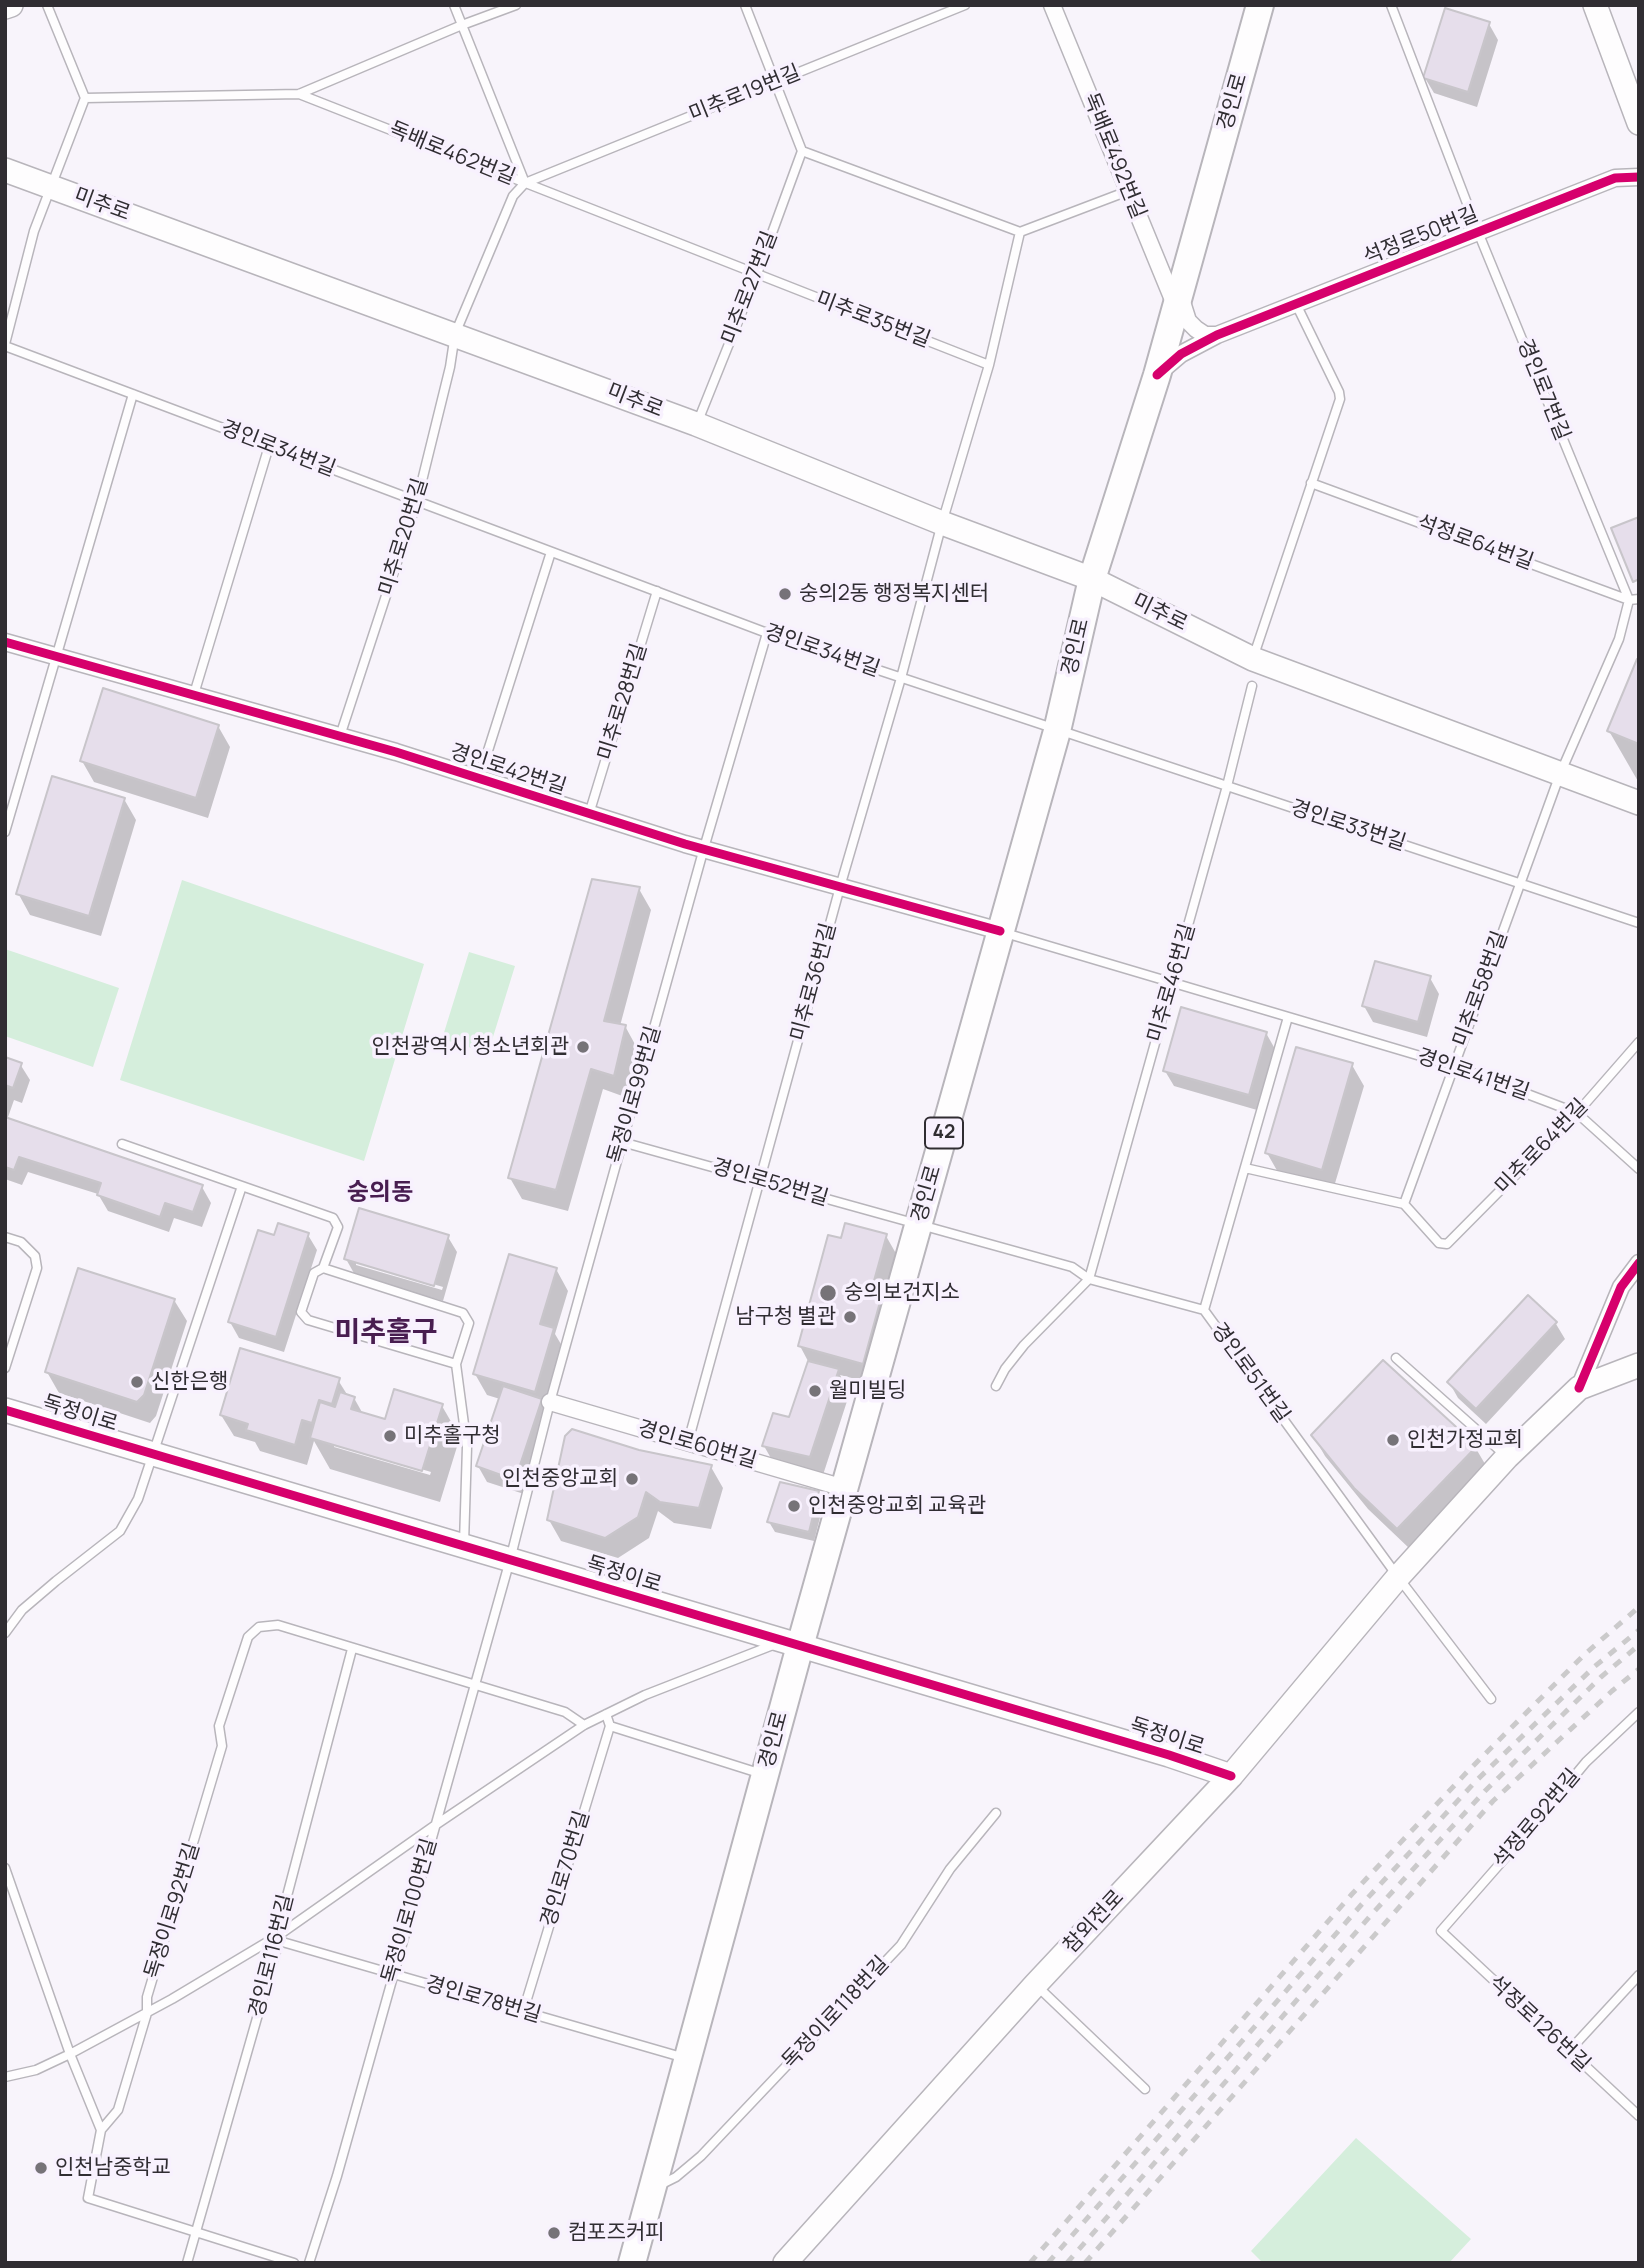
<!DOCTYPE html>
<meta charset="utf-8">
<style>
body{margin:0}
#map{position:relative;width:1644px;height:2268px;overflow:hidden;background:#f8f4fb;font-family:Manrope,sans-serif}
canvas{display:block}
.frame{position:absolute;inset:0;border:7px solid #302d32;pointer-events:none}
</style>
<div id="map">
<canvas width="1644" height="2268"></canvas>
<div class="frame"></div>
</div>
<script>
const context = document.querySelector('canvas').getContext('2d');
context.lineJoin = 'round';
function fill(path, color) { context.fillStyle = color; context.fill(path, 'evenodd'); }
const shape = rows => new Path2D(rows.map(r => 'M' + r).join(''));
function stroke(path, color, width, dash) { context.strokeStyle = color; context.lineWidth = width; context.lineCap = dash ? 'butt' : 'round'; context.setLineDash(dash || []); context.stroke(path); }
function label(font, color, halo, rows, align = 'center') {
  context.font = font + ' Manrope,"Noto Sans KR",sans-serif'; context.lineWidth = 7; context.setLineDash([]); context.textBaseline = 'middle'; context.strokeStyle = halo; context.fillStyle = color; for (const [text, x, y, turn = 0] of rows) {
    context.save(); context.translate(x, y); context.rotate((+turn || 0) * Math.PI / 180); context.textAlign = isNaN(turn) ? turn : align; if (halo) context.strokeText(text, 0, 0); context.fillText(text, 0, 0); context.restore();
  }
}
fill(shape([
 [182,880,424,964,364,1161,120,1080],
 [5,949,119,988,93,1067,5,1036],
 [469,952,515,966,488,1053,442,1039],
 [1356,2138,1471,2239,1449,2263,1263,2263,1251,2251]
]), '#d5eedc');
fill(shape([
 [1489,24,1498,40,1477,107,1434,93,1425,78],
 [1639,661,1639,783,1609,731],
 [218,726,230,747,208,818,94,782,82,761],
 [124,799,136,820,101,936,30,915,18,893],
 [639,889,651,910,620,1026,625,1026,637,1048,625,1097,603,1089,568,1211,522,1199,510,1178],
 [1430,978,1439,994,1427,1037,1373,1022,1364,1006],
 [1266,1033,1275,1049,1257,1110,1174,1086,1165,1071],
 [5,1059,20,1064,30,1080,22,1103,14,1100,7,1120,202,1187,211,1203,202,1227,174,1218,169,1232,108,1211,98,1194,28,1172,22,1185,5,1179],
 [1352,1065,1364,1086,1333,1190,1279,1174,1267,1153],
 [308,1235,317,1250,284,1352,239,1338,230,1322,275,1237],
 [886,1236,898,1257,875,1384,840,1375,850,1392,822,1478,776,1467,764,1446,791,1419,809,1363,800,1346],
 [448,1237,457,1252,443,1301,355,1275,346,1259],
 [356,1261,443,1287,442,1290,356,1265],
 [556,1269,568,1291,555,1334,565,1351,524,1494,487,1482,478,1466,500,1399,487,1395,475,1374],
 [1528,1297,1556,1324,1565,1339,1486,1424,1458,1398,1449,1382],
 [174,1300,187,1321,156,1416,150,1423,59,1393,47,1372],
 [338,1380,348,1396,354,1398,363,1414,387,1421,442,1406,460,1437,440,1502,330,1469,314,1441,307,1465,260,1451,255,1442,234,1436,221,1415],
 [334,1443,431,1472,430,1475,334,1447],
 [1313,1435,1475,1447,1488,1469,1410,1549,1368,1509,1325,1456],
 [639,1451,711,1467,723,1488,711,1529,674,1523,658,1511,649,1538,618,1558,561,1541,549,1520],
 [818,1492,824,1502,814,1541,775,1532,769,1522]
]), '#0003');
const building = shape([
 [1445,8,1490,22,1468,92,1423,78,1445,8],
 [1639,517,1639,579,1633,582,1611,528,1639,517],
 [1637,659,1639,660,1639,744,1607,731,1637,659],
 [103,688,219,725,196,798,80,761,103,688],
 [52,776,125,798,89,916,16,894,52,776],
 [592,879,640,887,604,1021,626,1025,614,1076,591,1069,556,1190,508,1178,592,879],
 [1375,961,1431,976,1418,1022,1362,1006,1375,961],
 [1181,1007,1267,1032,1249,1095,1163,1071,1181,1007],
 [1296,1047,1353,1063,1322,1170,1265,1153,1296,1047],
 [5,1057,22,1063,13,1088,5,1085,5,1057],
 [5,1117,203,1185,193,1212,165,1203,160,1217,97,1195,101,1183,19,1157,14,1170,5,1167,5,1117],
 [359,1208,449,1235,434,1286,344,1259,359,1208],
 [278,1223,309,1233,276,1337,228,1322,258,1230,274,1235,278,1223],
 [845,1223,887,1234,872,1288,883,1291,863,1364,798,1346,828,1235,841,1238,845,1223],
 [509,1254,557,1268,540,1324,554,1328,535,1392,473,1374,509,1254],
 [78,1268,175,1299,144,1395,137,1402,45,1372,78,1268],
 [1528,1295,1557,1322,1476,1409,1447,1382,1528,1295],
 [240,1348,340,1378,332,1404,319,1400,312,1423,302,1420,295,1445,246,1430,248,1424,220,1415,240,1348],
 [1383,1360,1477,1446,1397,1529,1354,1488,1311,1435,1383,1360],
 [808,1361,839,1369,810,1457,762,1446,773,1413,789,1417,808,1361],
 [503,1386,542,1399,515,1480,476,1466,503,1386],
 [394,1389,443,1404,422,1471,310,1438,320,1402,335,1407,340,1392,355,1397,351,1409,385,1419,394,1389],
 [572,1429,639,1450,712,1465,699,1508,660,1502,646,1492,638,1517,605,1538,547,1520,565,1436,572,1429],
 [780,1482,819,1491,809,1532,767,1522,780,1482]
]);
fill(building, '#e6deeb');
stroke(building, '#c8c5ca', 2);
const lane = shape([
 [47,5,85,98,299,94,462,25,516,5],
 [454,5,525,183],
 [1391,5,1478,232,1629,600,1619,639,1560,774,1404,1204],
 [299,94,989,365],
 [802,151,1020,232],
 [5,344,34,231,85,98],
 [5,346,767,633,1639,923],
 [698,421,757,274,802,151,745,5],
 [1311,483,1629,600,1639,599],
 [1253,658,1340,399,1339,392,1296,304],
 [194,694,269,446],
 [340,736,417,501,450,367,455,334,513,196,525,183,965,5],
 [479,779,551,552],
 [589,814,657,591],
 [5,832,133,394],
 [1005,933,1454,1066,1577,1113,1639,1169],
 [622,1142,1072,1267,1089,1279,1204,1310,1398,1577,1491,1699],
 [122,1144,333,1218,338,1227,323,1268],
 [1245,1168,1404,1204,1439,1243,1447,1244,1577,1113,1639,1042],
 [5,1237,21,1242,35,1256,37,1268,5,1368],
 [1204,1310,1288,1017],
 [1396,1358,1506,1456],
 [456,1364,308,1320,301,1312,314,1273,323,1268,463,1313,469,1323,456,1364,467,1447,464,1543],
 [996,1386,1005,1369,1024,1345,1089,1279,1227,786,1252,686],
 [688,1442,840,887,901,678,942,523,989,365,1020,232,1128,191],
 [5,1633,22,1610,56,1581,120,1531,138,1499,242,1186],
 [1639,1712,1586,1762,1533,1826,1441,1931,1639,2116],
 [610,1726,762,1774],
 [5,1868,70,2054,101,2130],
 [279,1941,685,2058],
 [1038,1987,1145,2089],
 [523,2012,610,1726,606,1714],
 [1569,2051,1639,1975],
 [5,2077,36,2070,70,2054,172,1999,279,1935,434,1826,584,1725,645,1695,773,1645],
 [660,2185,676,2177,701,2156,901,1945,950,1869,996,1813],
 [187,2263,279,1941,282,1915,352,1649],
 [294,2263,88,2198,101,2130,118,2110,147,2013,147,1997,222,1746,219,1726,248,1637,259,1627,278,1625,565,1712,584,1725],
 [309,2263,337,2176,510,1560,550,1402,704,848,767,633]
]);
const street = shape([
 [1052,5,1176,307],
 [1181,299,1188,321,1196,329,1205,335,1217,335],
 [1161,371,1181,354,1217,335,1615,178,1639,177],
 [5,642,396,752,685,844,1000,931],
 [1579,1388,1621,1287,1639,1263],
 [550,1402,844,1488]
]);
const secondary = shape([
 [1595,5,1639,123],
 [5,7,11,5],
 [5,170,696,424,942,523,1092,579,1253,659,1639,803],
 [5,1410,1169,1755,1231,1776],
 [785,2263,1035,1985,1231,1776,1398,1577,1507,1457,1579,1388,1639,1365]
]);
const primary = shape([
 [632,2263,800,1646,1057,731,1092,579,1157,375,1260,5]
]);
stroke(lane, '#b8b5bb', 11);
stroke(street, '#b8b5bb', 19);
stroke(secondary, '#b8b5bb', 26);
stroke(primary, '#b8b5bb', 30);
stroke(lane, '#fefdfe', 8);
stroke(street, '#fefdfe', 16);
stroke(secondary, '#fefdfe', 23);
stroke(primary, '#fefdfe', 26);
stroke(shape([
 [1030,2263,1352,1894,1468,1771,1585,1654,1639,1607],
 [1048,2263,1362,1904,1476,1781,1594,1667,1639,1630],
 [1067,2263,1372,1914,1485,1791,1601,1677,1639,1645],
 [1085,2263,1493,1801,1612,1691,1639,1669]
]), '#cbcacb', 5, [9, 9]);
stroke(shape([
 [1157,375,1181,354,1217,335,1615,178,1639,177],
 [5,642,396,752,685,844,1000,931],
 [1579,1388,1621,1287,1639,1263],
 [5,1410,1169,1755,1231,1776]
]), '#d6006c', 9);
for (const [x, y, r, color] of [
 [785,594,7,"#767378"],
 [583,1047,7,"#767378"],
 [828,1293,9,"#767378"],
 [850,1317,7,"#767378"],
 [137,1382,7,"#767378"],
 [815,1391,7,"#767378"],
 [390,1436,7,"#767378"],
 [1393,1440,7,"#767378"],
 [632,1479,7,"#767378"],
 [794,1506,7,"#767378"],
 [41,2168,7,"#767378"],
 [554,2233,7,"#767378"]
]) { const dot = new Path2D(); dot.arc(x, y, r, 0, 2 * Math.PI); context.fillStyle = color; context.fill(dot); stroke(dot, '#f8f1fe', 2.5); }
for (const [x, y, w] of [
 [944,1133,38]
]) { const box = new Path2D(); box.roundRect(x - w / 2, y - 15.5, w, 31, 5); context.fillStyle = '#f8f1fe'; context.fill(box); stroke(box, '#302d32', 2); }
label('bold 19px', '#302d32', null, [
 ["42",944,1133]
]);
label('21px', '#302d32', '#f8f1fe', [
 ["미추로19번길",745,94,-22],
 ["경인로",1233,102,-74],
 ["독배로462번길",452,154,22],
 ["독배로492번길",1114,156,68],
 ["미추로",102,205,20],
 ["석정로50번길",1421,236,-22],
 ["미추로27번길",750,288,-69],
 ["미추로35번길",873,320,21],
 ["경인로7번길",1543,390,68],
 ["미추로",635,401,21],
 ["경인로34번길",278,449,21],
 ["미추로20번길",404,537,-73],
 ["석정로64번길",1475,543,20],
 ["미추로",1160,613,26],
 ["경인로",1076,647,-77],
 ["경인로34번길",822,651,19],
 ["미추로28번길",623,702,-73],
 ["경인로42번길",508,770,18],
 ["경인로33번길",1348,826,18],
 ["미추로36번길",814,982,-75],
 ["미추로46번길",1172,983,-74],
 ["미추로58번길",1481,989,-70],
 ["경인로41번길",1473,1075,19],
 ["독정이로99번길",635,1095,-74],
 ["미추로64번길",1542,1147,-46],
 ["경인로52번길",770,1183,16],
 ["경인로",927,1194,-74],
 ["경인로51번길",1250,1373,54],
 ["독정이로",80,1414,17],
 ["경인로60번길",697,1445,16],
 ["독정이로",624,1575,17],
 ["독정이로",1167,1737,18],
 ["경인로",774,1740,-75],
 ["석정로92번길",1537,1819,-50],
 ["경인로70번길",566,1869,-73],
 ["독정이로92번길",173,1911,-73],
 ["독정이로100번길",410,1911,-74],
 ["참외전로",1094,1922,-47],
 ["경인로116번길",272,1956,-76],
 ["경인로78번길",483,2000,16],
 ["독정이로118번길",836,2013,-47],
 ["석정로126번길",1539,2024,43]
]);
label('21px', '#302d32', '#f8f1fe', [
 ["숭의2동 행정복지센터",799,594],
 ["인천광역시 청소년회관",569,1047,"right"],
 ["숭의보건지소",844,1293],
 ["남구청 별관",836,1317,"right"],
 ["신한은행",151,1382],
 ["월미빌딩",829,1391],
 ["미추홀구청",404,1436],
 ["인천가정교회",1407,1440],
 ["인천중앙교회",618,1479,"right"],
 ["인천중앙교회 교육관",808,1506],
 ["인천남중학교",55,2168],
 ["컴포즈커피",568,2233]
], 'left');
label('bold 24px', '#481d50', '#f8f1fe', [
 ["숭의동",380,1193]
]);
label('bold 28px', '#481d50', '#f8f1fe', [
 ["미추홀구",386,1333]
]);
</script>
